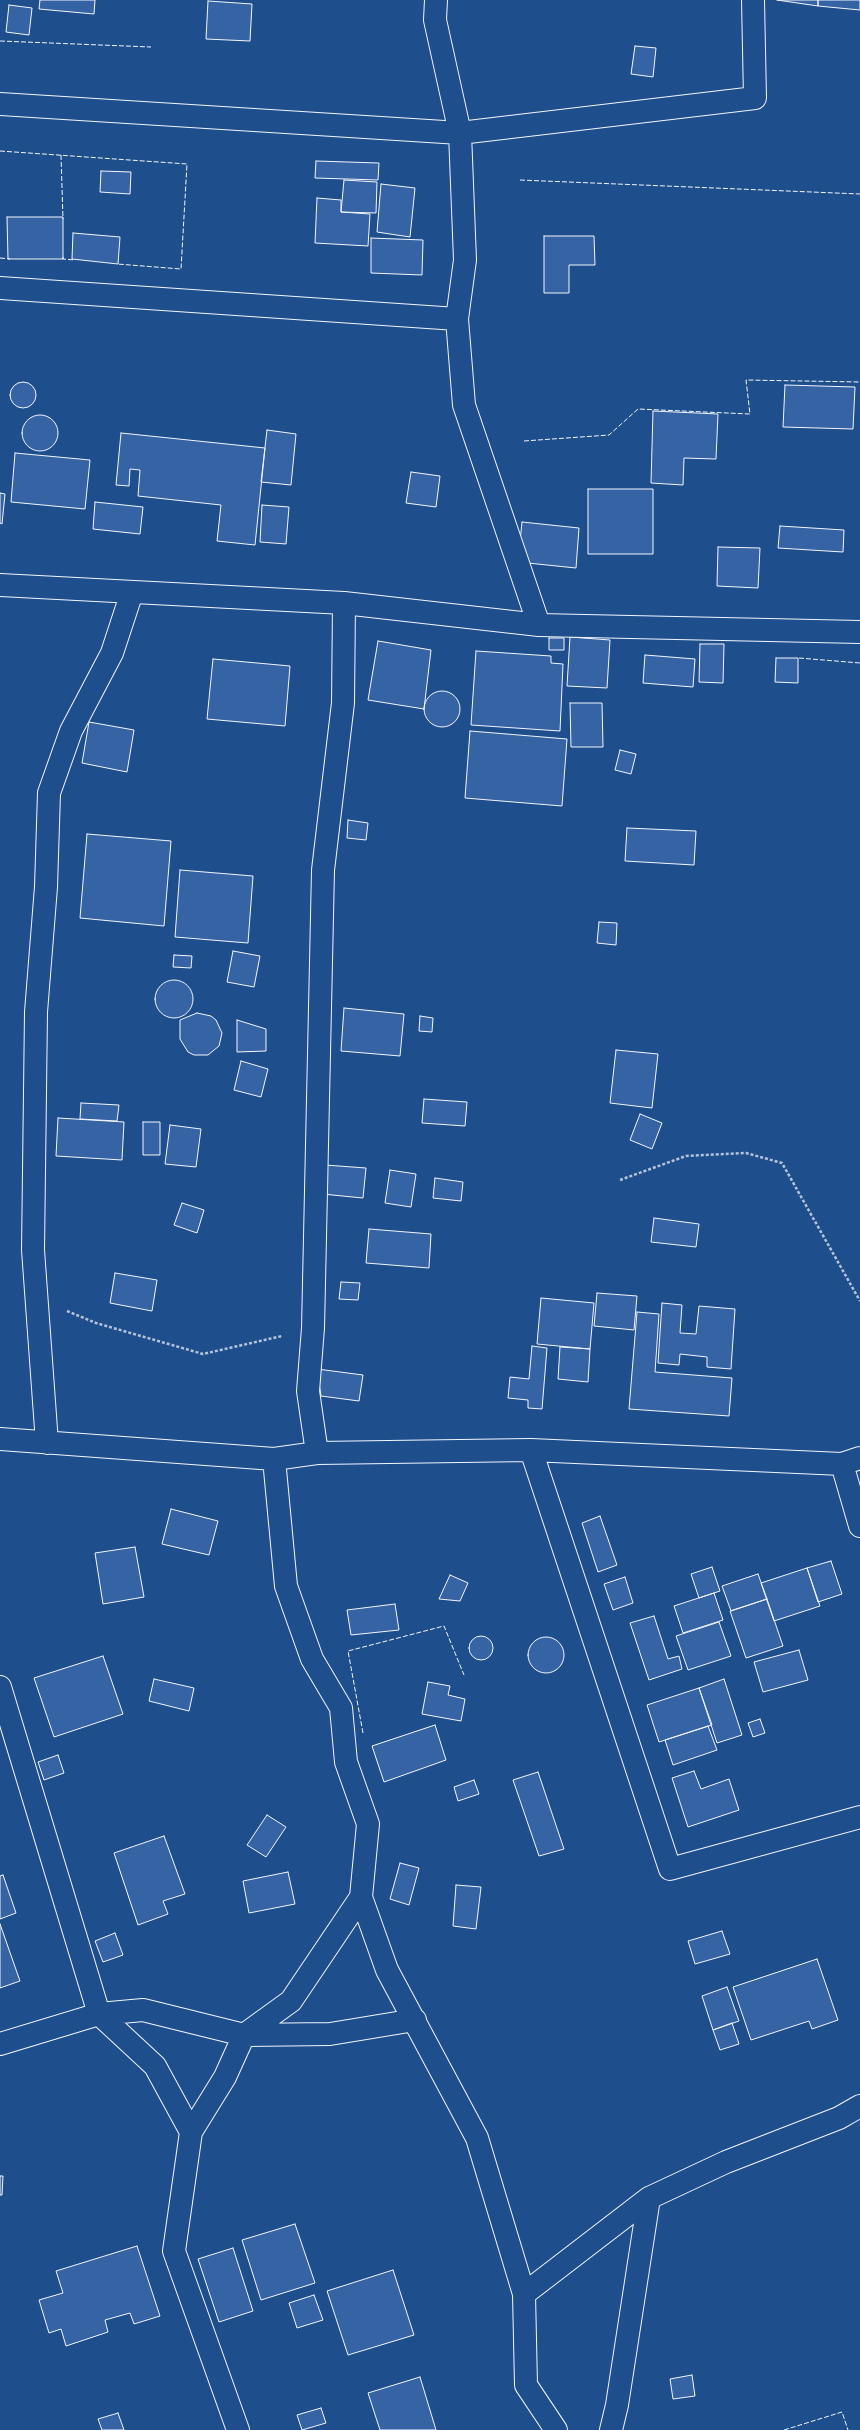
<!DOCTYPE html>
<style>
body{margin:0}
canvas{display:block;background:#1f4e8c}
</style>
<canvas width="860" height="2430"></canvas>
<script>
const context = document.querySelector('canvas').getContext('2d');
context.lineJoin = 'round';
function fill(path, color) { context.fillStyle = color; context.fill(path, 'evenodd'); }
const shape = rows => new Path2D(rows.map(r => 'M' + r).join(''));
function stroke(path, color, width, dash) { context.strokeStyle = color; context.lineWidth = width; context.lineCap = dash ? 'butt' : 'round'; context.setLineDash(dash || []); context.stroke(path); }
const building = shape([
 [40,0,95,0,94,14,39,9,40,0],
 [777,0,818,0,818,6,777,0],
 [818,0,860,0,860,10,818,6,818,0],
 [208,1,252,4,250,41,206,39,208,1],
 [9,5,32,8,29,35,6,32,9,5],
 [635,46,656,48,653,77,631,74,635,46],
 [316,161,379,163,378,180,315,178,316,161],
 [101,171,131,172,130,194,100,192,101,171],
 [344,180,377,182,376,213,341,212,344,180],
 [381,184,415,188,410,237,377,232,381,184],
 [317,198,341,200,341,212,370,214,368,246,315,243,317,198],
 [7,217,63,217,63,259,8,259,7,217],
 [73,233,120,237,118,264,72,259,73,233],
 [544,236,594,236,595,265,569,265,569,293,544,293,544,236],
 [371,238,423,240,422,275,371,273,371,238],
 '10 395a13 13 0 1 1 26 0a13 13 0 1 1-26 0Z',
 [785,385,855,387,853,429,783,427,785,385],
 [653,411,718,414,716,459,684,458,683,485,651,483,653,411],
 '22 433a18 18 0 1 1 36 0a18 18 0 1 1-36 0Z',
 [267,430,296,434,291,485,261,482,267,430],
 [121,433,265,448,255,545,217,541,221,505,138,496,140,470,130,469,129,486,116,485,121,433],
 [15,453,90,460,85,509,11,502,15,453],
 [411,472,440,476,436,507,406,503,411,472],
 [588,489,653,489,653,554,588,554,588,489],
 [0,493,5,494,2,524,0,523,0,493],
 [95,502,143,507,140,534,93,529,95,502],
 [262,505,289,507,286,544,260,542,262,505],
 [522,522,579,528,576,568,518,562,522,522],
 [780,526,844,530,843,552,778,548,780,526],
 [718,547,760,548,758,588,717,586,718,547],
 [570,637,610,640,607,688,567,686,570,637],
 [549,638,564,638,564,650,549,650,549,638],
 [378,641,431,650,424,709,368,700,378,641],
 [700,644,724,644,723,683,699,682,700,644],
 [476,651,551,656,551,663,563,664,560,731,471,725,476,651],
 [645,655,695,659,693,687,643,683,645,655],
 [776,658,798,658,798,683,775,682,776,658],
 [213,659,290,666,285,726,207,719,213,659],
 '424 709a18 18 0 1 1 36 0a18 18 0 1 1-36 0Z',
 [570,703,602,703,603,747,571,747,570,703],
 [89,722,134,730,127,772,82,763,89,722],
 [470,731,567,739,562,806,465,798,470,731],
 [620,750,636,754,631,774,615,770,620,750],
 [348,820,368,823,366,840,347,838,348,820],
 [627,828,696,831,694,865,625,861,627,828],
 [87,834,171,841,164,926,80,918,87,834],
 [180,870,253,876,248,943,175,937,180,870],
 [599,922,617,923,616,945,597,943,599,922],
 [233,951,260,956,254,987,227,982,233,951],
 [174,955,192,956,191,968,173,967,174,955],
 '155 999a19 19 0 1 1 38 0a19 19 0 1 1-38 0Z',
 [344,1008,404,1014,400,1056,341,1051,344,1008],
 [197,1013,211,1016,216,1020,222,1033,219,1046,208,1055,194,1055,188,1052,180,1039,180,1020,197,1013],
 [420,1016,433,1018,432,1032,419,1031,420,1016],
 [237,1020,266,1029,266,1051,237,1052,237,1020],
 [616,1050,658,1054,652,1108,610,1103,616,1050],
 [241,1061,268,1069,261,1097,234,1090,241,1061],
 [424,1099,467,1102,465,1126,422,1123,424,1099],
 [81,1103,119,1105,117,1121,80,1119,81,1103],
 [640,1114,662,1123,652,1149,630,1140,640,1114],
 [58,1118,124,1122,122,1160,56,1156,58,1118],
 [143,1122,160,1122,160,1155,143,1155,143,1122],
 [170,1125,201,1129,196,1167,165,1164,170,1125],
 [325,1165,366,1168,363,1198,322,1194,325,1165],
 [390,1170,416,1174,411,1207,385,1203,390,1170],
 [435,1178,463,1182,461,1201,433,1198,435,1178],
 [182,1203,204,1210,197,1233,174,1225,182,1203],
 [654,1218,699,1224,696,1247,651,1242,654,1218],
 [369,1229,431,1234,429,1268,366,1263,369,1229],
 [115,1273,157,1280,152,1311,110,1303,115,1273],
 [341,1282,360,1283,358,1300,339,1299,341,1282],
 [597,1293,637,1296,634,1330,594,1326,597,1293],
 [541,1298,594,1303,590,1349,537,1344,541,1298],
 [662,1303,682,1305,680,1333,696,1334,699,1306,735,1309,731,1369,707,1367,707,1357,680,1354,679,1365,658,1363,662,1303],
 [637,1312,659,1314,655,1372,732,1378,729,1416,629,1409,637,1312],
 [532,1346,547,1348,542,1409,528,1408,528,1400,508,1398,510,1377,529,1379,532,1346],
 [560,1347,590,1349,588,1382,558,1379,560,1347],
 [317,1369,363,1375,359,1401,321,1396,317,1369],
 [171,1509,218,1521,209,1555,162,1544,171,1509],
 [600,1516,617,1565,598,1572,582,1523,600,1516],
 [135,1547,144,1597,103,1604,95,1553,135,1547],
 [831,1561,842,1594,818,1602,807,1568,831,1561],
 [712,1567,720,1591,699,1598,691,1574,712,1567],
 [807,1568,820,1606,774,1621,761,1583,807,1568],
 [758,1574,767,1599,731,1611,722,1586,758,1574],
 [450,1575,468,1583,460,1601,439,1599,450,1575],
 [625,1577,633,1603,613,1610,604,1584,625,1577],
 [714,1593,723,1620,683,1633,674,1606,714,1593],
 [767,1599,783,1646,746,1658,730,1611,767,1599],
 [395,1604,399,1630,351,1635,347,1610,395,1604],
 [654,1616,668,1659,679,1656,682,1669,649,1680,630,1623,654,1616],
 [719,1622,731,1656,688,1670,676,1636,719,1622],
 '469 1648a12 12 0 1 1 24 0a12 12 0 1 1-24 0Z',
 '528 1655a18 18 0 1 1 36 0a18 18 0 1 1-36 0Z',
 [799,1650,808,1680,763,1692,754,1662,799,1650],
 [103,1656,123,1714,54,1737,34,1678,103,1656],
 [154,1679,194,1688,189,1711,149,1701,154,1679],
 [724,1679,742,1735,717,1743,699,1688,724,1679],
 [428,1682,450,1686,448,1695,465,1699,461,1721,422,1714,428,1682],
 [699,1688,712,1725,659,1742,647,1705,699,1688],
 [760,1719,765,1733,753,1737,748,1723,760,1719],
 [435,1725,446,1760,384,1782,372,1746,435,1725],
 [708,1726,717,1750,673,1765,665,1740,708,1726],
 [58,1755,64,1773,44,1780,38,1762,58,1755],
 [694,1771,701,1789,729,1779,739,1810,688,1827,672,1778,694,1771],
 [538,1772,564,1849,539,1856,513,1780,538,1772],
 [474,1780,479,1794,458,1801,454,1787,474,1780],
 [267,1815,286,1827,266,1857,247,1845,267,1815],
 [164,1836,185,1894,163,1901,168,1914,138,1925,114,1853,164,1836],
 [400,1863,419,1868,409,1905,390,1899,400,1863],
 [288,1872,295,1904,249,1913,243,1881,288,1872],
 [3,1875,16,1913,0,1919,0,1876,3,1875],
 [456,1885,481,1887,476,1929,453,1926,456,1885],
 [0,1924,20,1981,0,1988,0,1924],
 [722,1931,730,1954,695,1964,688,1941,722,1931],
 [115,1933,123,1955,103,1962,95,1941,115,1933],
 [817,1959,838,2020,812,2029,809,2021,751,2040,733,1987,817,1959],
 [727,1987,739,2021,713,2030,702,1996,727,1987],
 [732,2023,739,2044,720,2050,713,2030,732,2023],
 [0,2176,3,2176,2,2195,0,2195,0,2176],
 [295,2224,315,2283,261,2300,242,2240,295,2224],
 [137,2246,160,2316,134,2324,130,2313,105,2320,108,2332,66,2346,61,2329,49,2333,39,2300,63,2293,56,2271,137,2246],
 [233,2248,253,2311,219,2322,198,2259,233,2248],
 [393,2270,414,2335,348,2355,327,2291,393,2270],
 [314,2295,323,2320,297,2328,289,2303,314,2295],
 [692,2375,695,2396,673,2399,670,2379,692,2375],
 [420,2377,436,2430,380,2430,368,2393,420,2377],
 [321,2408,326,2423,302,2430,297,2415,321,2408],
 [118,2413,124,2430,102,2430,98,2419,118,2413]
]);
fill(building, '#3563a3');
stroke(building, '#f2f6ff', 1);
const minor = shape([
 [0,104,460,133,435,20,436,0],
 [0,288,457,319],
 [0,585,344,603],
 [539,625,860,632],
 [0,1439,274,1459,317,1453,531,1450,842,1464,860,1458],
 [47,1443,33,1250,36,1012,46,887,49,793,71,731,112,653,132,592],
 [531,1450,670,1869,860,1817],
 [317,1453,308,1391,313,1328,323,870,343,703,344,603,539,625,464,405,457,319,465,260,460,133,755,98,753,0],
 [274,1459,286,1586,312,1659,341,1708,346,1762,368,1824,361,1897,387,1970,477,2138,524,2294,526,2385,556,2430],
 [842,1464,860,1526],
 [0,1687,99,2014,0,2044],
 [191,2132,225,2077,244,2035,291,2001,361,1897],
 [524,2294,649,2198],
 [238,2430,174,2251,191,2132,155,2066,99,2014,143,2010,244,2035,330,2034,415,2020],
 [611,2430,617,2405,649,2198,726,2162,839,2118,860,2106]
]);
stroke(minor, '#f2f6ff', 24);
stroke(shape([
 [620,1180,686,1156,746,1153,782,1163,860,1301],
 [67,1311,96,1323,203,1354,282,1336]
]), '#b3c4dc', 2.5, [3, 2]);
stroke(minor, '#1f4e8c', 22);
stroke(shape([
 [0,41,151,47],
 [0,151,187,164,181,269,117,264],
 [61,155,63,219],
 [520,180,860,194],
 [63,257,63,259,75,260],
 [0,258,10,259],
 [524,441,609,435,638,409,750,414,746,380,860,382],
 [799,658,860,663],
 [363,1733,348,1651,444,1626,464,1675],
 [784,2430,842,2412,848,2430]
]), '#f2f6ff', 1, [5, 2]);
</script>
